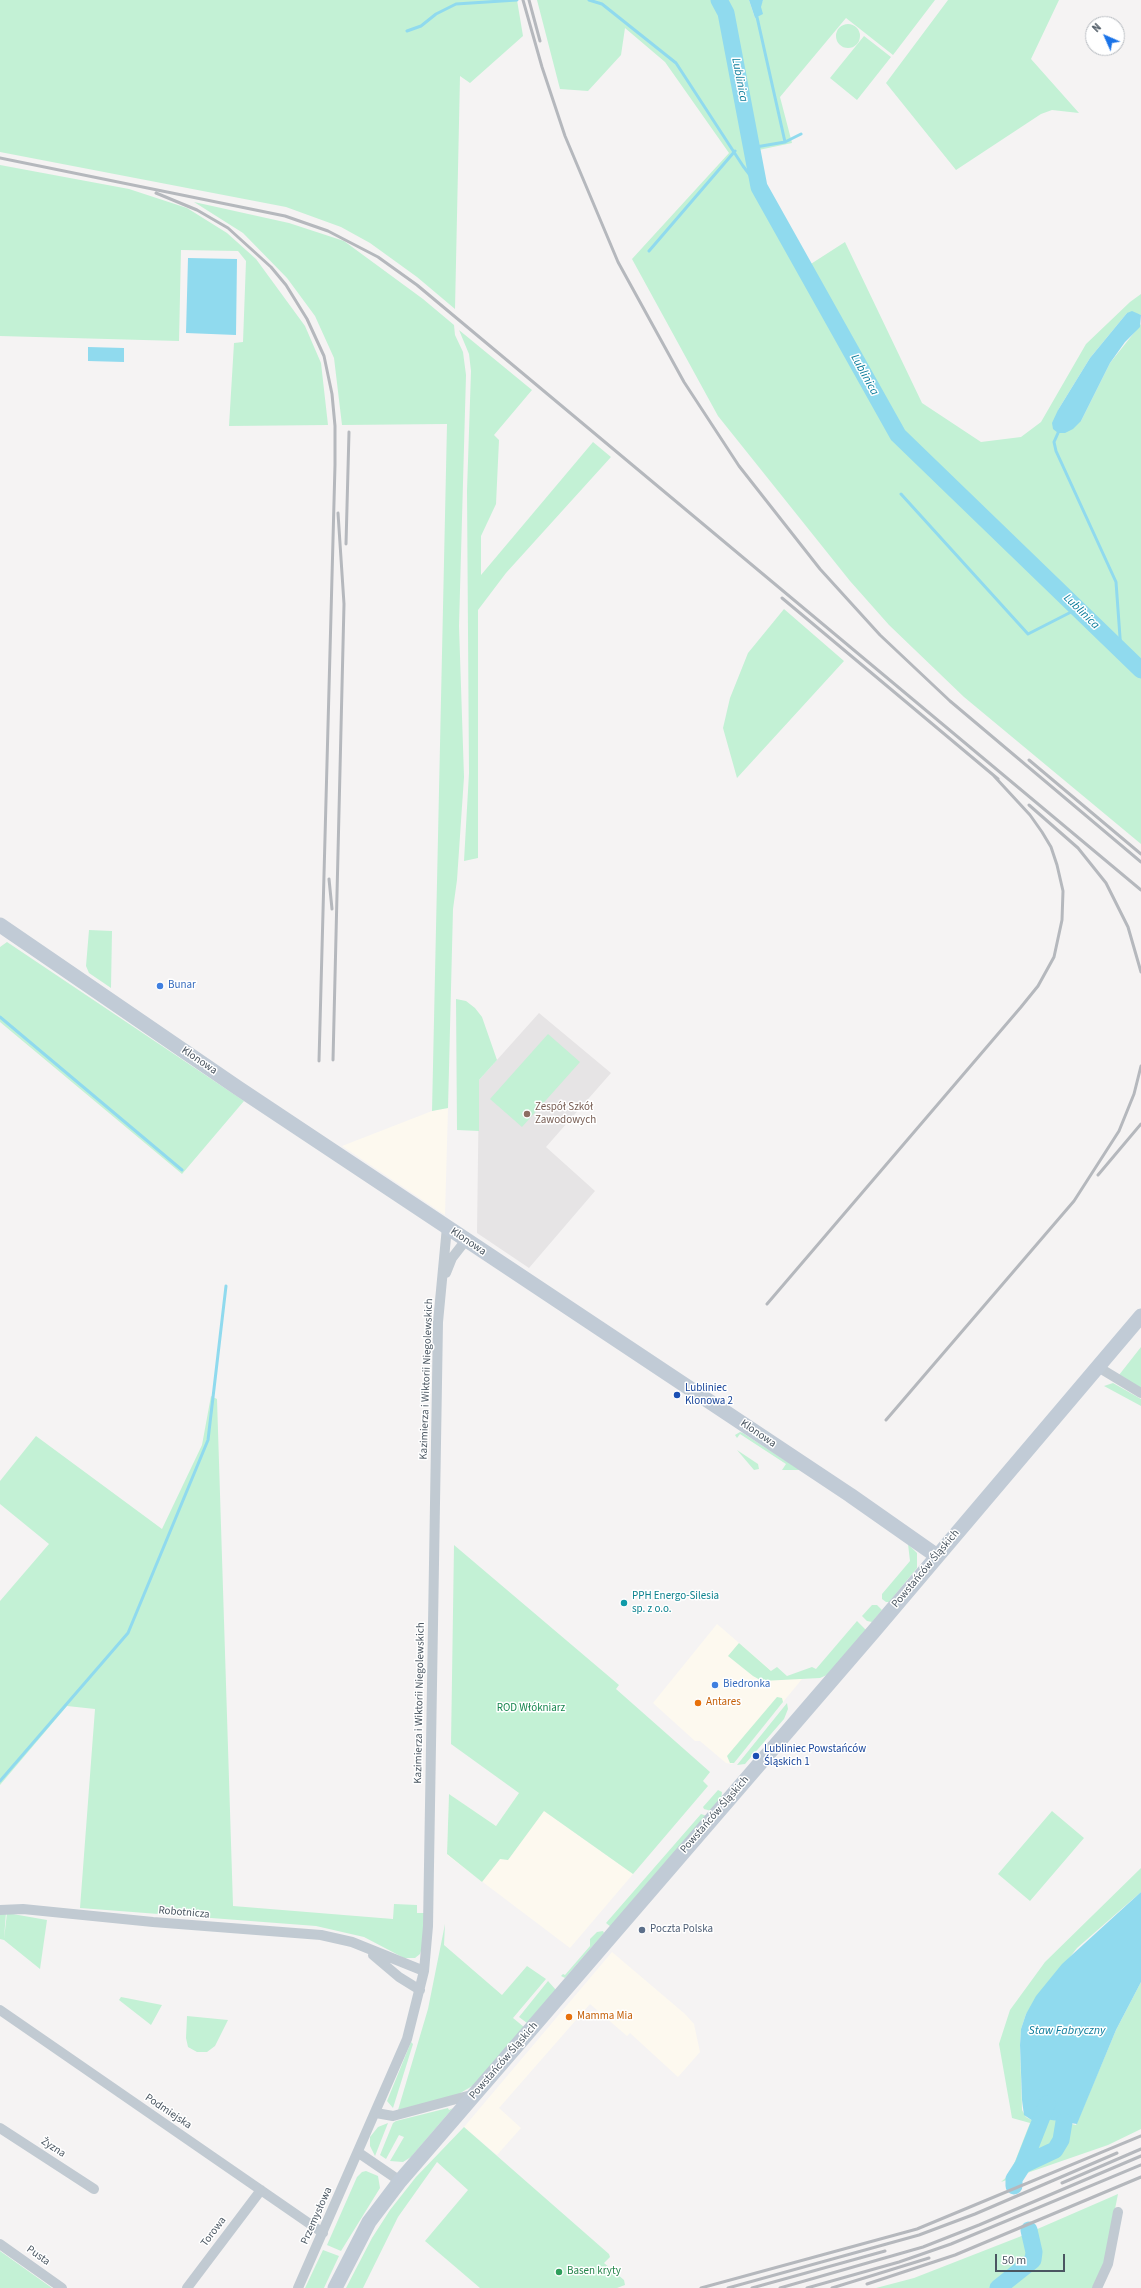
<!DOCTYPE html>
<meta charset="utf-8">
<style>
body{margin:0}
#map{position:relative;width:1141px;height:2288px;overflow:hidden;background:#f5f3f3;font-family:"Source Sans 3",sans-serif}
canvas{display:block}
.north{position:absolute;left:1085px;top:16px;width:40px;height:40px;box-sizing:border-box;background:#fff;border:1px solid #b7bbc0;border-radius:50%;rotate:315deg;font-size:11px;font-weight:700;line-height:16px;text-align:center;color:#4a5661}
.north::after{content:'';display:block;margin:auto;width:14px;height:18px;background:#1a73e8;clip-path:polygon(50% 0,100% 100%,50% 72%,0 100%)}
.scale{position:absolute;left:995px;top:2254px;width:70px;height:18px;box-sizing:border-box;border:2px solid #4a5661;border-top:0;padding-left:5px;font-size:12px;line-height:14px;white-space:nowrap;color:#4a5661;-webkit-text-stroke:3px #fff;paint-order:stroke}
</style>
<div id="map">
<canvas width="1141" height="2288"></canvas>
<div class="north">N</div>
<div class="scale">50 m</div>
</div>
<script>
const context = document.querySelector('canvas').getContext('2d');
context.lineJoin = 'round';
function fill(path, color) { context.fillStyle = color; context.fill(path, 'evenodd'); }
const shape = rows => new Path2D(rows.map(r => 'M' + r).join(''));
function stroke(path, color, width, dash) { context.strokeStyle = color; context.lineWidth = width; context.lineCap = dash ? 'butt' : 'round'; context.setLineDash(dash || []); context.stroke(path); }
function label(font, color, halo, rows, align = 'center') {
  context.font = font + ' "Source Sans 3",sans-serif'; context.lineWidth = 3; context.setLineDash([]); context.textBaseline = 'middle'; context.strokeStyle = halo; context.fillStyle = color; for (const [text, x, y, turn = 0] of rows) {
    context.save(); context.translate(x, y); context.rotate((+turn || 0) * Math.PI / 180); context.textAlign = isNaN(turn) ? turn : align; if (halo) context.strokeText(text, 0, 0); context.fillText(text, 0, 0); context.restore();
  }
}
fill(shape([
 [448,1108,445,1215,342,1146,432,1111],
 [717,1624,781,1679,802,1679,732,1764,726,1763,700,1741,695,1741,653,1703],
 [519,1793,633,1874,570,1948,447,1855,449,1794,496,1826],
 [612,1952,685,2014,694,2024,700,2052,678,2077,630,2033,627,2036,590,2004,499,2108,521,2128,497,2155,464,2127]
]), '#fdf9ef');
fill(shape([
 [539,1013,611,1073,546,1147,595,1191,529,1268,477,1233,479,1080]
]), '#e6e4e5');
fill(shape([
 [0,0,517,0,523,36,470,83,460,76,455,309,417,277,370,243,341,227,286,207,0,152],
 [537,0,749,0,755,18,763,0,935,0,893,55,846,18,780,97,792,143,754,151,769,210,803,269,845,242,922,403,981,442,1021,437,1041,422,1086,344,1130,302,1141,294,1141,315,1127,313,1090,358,1058,410,1081,421,1110,363,1141,324,1141,844,964,697,889,625,850,581,718,416,632,259,729,153,665,62,625,28,621,55,588,91,560,89],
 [948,0,1059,0,1031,59,1079,113,1052,110,1041,114,956,170,886,83],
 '836 36a12 12 0 1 1 24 0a12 12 0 1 1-24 0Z',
 [864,36,891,57,857,100,830,78],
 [0,165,129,189,187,208,227,233,256,259,305,326,321,363,328,425,229,426,234,343,243,342,246,261,238,251,181,250,179,341,0,336],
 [194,202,289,223,344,241,423,299,454,325,455,335,463,352,466,375,459,626,464,777,457,880,453,909,448,1108,432,1111,447,424,342,425,334,358,315,316,287,278,243,233],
 [459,330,532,390,494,435,499,440,496,504,481,536,481,575,593,442,611,457,506,573,478,610,478,858,464,861,469,773,467,491,471,371,469,354],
 [784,609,844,661,737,778,723,728,730,698,748,653],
 [89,930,112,931,111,988,89,973,86,966],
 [7,942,244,1101,182,1174,0,1022,0,947],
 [456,999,466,1001,475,1008,482,1017,497,1060,479,1080,479,1131,457,1130],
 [548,1034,580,1062,522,1127,490,1099],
 [1141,1347,1141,1388,1119,1375],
 [1113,1383,1141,1399,1141,1406,1104,1386],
 [211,1396,217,1399,233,1906,393,1919,394,1904,417,1905,417,1913,424,1913,423,1945,420,1954,415,1958,404,1958,364,1937,316,1926,80,1908,95,1709,67,1706,0,1785,0,1601,49,1544,0,1504,0,1481,36,1436,162,1529,202,1445],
 [740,1432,743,1433,800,1470,782,1470,786,1464,740,1434,737,1438,735,1435],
 [737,1450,758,1464,759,1469,754,1470],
 [908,1544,917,1553,917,1568,889,1602,886,1602,882,1599,882,1594,910,1561],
 [454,1545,619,1685,616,1689,710,1772,703,1781,708,1786,633,1874,544,1811,508,1860,500,1859,482,1882,447,1854,449,1794,496,1826,519,1793,451,1744],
 [872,1605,877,1605,882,1610,872,1622,867,1621,862,1616],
 [857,1621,866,1630,827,1675,820,1678,762,1681,753,1676,728,1656,739,1643,771,1671,777,1667,787,1676,812,1667,816,1669],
 [777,1697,782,1698,783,1702,734,1763,730,1763,727,1756],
 [787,1703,788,1709,784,1719,745,1764,737,1765],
 [718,1790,722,1792,721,1800,711,1811,704,1809,703,1807],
 [1052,1811,1084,1838,1030,1901,998,1874],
 [701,1814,707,1816,611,1927,606,1923],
 [1141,1868,1141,1892,1077,1948,1026,2014,1021,2029,1020,2045,1022,2110,1026,2117,1033,2121,1034,2125,1040,2126,1045,2118,1076,2125,1116,2030,1141,1982,1141,2129,1108,2145,1001,2182,1010,2174,1030,2123,1012,2118,999,2044,1010,2010,1045,1962],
 [6,1912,4,1939,7,1913,47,1920,40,1969,4,1940,0,1939,0,1914],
 [445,1924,444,1945,502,1995,527,1966,546,1979,513,2018,524,2027,474,2085,457,2095,398,2110,428,2009],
 [603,1931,604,1933,565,1978,561,1976,563,1974,565,1975,590,1946,590,1939,597,1932],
 [548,1981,556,1990,527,2023,519,2017],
 [121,1997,162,2005,151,2025,119,2000],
 [187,2016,228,2020,215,2046,207,2052,197,2052,188,2047,186,2038],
 [411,2042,413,2044,393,2108,387,2101],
 [448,2108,449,2110,453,2108,411,2157,403,2162,390,2161,404,2137,399,2135,386,2159,380,2155,393,2123,396,2121],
 [388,2123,375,2156,370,2146,370,2137,378,2127],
 [464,2127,609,2254,610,2257,604,2263,624,2280,625,2285,617,2288,480,2288,425,2241,468,2190,437,2162,398,2217,363,2288,346,2288,372,2238,390,2210,416,2177],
 [366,2171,378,2176,380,2188,341,2251,327,2245,357,2177,362,2172],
 [1118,2194,1104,2264,1092,2288,876,2288,914,2278,1019,2237],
 [323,2250,339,2256,324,2288,305,2288],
 [0,2251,52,2288,0,2288]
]), '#c3f1d5');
fill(shape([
 [749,0,763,0,761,7,763,14,755,18],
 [188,258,237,259,236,335,186,333],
 [1132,311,1141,315,1140,327,1125,342,1110,363,1081,421,1073,429,1065,433,1058,433,1053,429,1052,423,1058,410,1090,358,1127,313],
 [88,347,124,348,124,362,88,361],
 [1141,1892,1141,1982,1116,2030,1077,2124,1045,2119,1040,2126,1034,2125,1033,2121,1024,2115,1022,2100,1020,2045,1021,2029,1026,2014,1036,1996,1062,1964]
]), '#90daee');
stroke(shape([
 [589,0,602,4,676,63,743,166,759,187],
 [407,31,421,26,436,14,456,4,517,0],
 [785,142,801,134],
 [750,148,785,142,757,17],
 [649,251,735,151],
 [1058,433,1054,442,1056,451,1116,582,1121,651],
 [901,494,1028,634,1077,609],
 [0,1017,182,1170],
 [0,1781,128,1633,208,1440,226,1286]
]), '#90daee', 3);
stroke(shape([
 [719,0,726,13,759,187,898,435,1141,670],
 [1023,2165,1055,2150,1061,2140,1064,2122],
 [1014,2186,1014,2179,1023,2165,1047,2104],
 [998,2288,1033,2260,1034,2252,1029,2230]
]), '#90daee', 17);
stroke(shape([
 [446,1273,452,1258,466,1240],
 [1098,1367,1141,1393],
 [0,1910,23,1909,153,1922,321,1935,352,1942,424,1971],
 [373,1955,399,1977,420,1990],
 [0,2010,323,2233],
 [376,2113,393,2116,475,2094],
 [0,2128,94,2189],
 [359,2153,400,2181],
 [0,2244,62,2288],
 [187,2288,261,2190],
 [298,2288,407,2039,424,1971,428,1926,438,1322,447,1227],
 [1097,2288,1108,2264,1118,2212]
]), '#c1cad2', 10);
stroke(shape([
 [0,925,238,1088,850,1495,937,1556],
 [335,2288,369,2222,400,2181,874,1631,1141,1316]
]), '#c1cbd6', 15);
stroke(shape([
 [523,0,542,67,565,136,618,262,684,382,739,466,820,569,880,635,950,701,1141,862],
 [529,0,540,41],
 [0,158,285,216,328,231,378,257,417,285,1141,890],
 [156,193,197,210,228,228,271,267,286,285,307,319,324,356,332,394,335,426,335,465,319,1061],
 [346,544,349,432],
 [782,598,998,779],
 [1029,760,1141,854],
 [1029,805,1078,848,1106,883,1128,927,1141,972],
 [329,879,332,909],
 [333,1060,344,604,338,513],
 [1098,1175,1141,1124],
 [767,1304,1021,1007,1038,986,1054,957,1062,920,1063,891,1057,865,1051,847,1042,832,1030,815,994,776],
 [886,1420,1074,1201,1119,1131,1134,1094,1141,1066],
 [1062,2183,1141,2149],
 [867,2284,955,2255,1141,2177],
 [701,2288,917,2229,1141,2136],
 [728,2288,919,2235,975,2214,1117,2153],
 [752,2288,885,2251],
 [780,2288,923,2247,979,2225,1141,2156],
 [807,2288,899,2262,951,2244,1141,2165],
 [832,2288,929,2258]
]), '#b5b8bd', 3);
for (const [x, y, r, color] of [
 [160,986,4,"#3f7fe0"],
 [527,1114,4,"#8d6e63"],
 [677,1395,4,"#1a4fb4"],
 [624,1603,4,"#0f9aa8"],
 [715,1685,4,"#3f7fe0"],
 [698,1703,4,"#e8710a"],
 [756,1756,4,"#1a4fb4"],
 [642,1930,4,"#5c6f8a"],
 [569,2017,4,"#e8710a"],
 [559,2272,4,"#2e9e5b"]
]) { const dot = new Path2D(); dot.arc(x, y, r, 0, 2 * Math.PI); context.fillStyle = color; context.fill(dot); stroke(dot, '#fff', 1.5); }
label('11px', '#366cbe', '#fff', [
 ["Bunar",168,986],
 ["Biedronka",723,1685]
], 'left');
label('11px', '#4a5661', '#fff', [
 ["Klonowa",199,1061,34],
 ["Klonowa",468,1242,34],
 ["Kazimierza i Wiktorii Niegolewskich",427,1379,-88],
 ["Klonowa",758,1434,34],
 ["Powstańców Śląskich",926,1569,-50],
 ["Kazimierza i Wiktorii Niegolewskich",420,1703,-89],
 ["Powstańców Śląskich",715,1815,-49],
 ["Robotnicza",184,1913,5],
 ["Powstańców Śląskich",504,2061,-49],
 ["Podmiejska",168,2112,34],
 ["Żyzna",53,2148,33],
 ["Przemysłowa",317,2216,-66],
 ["Torowa",214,2232,-53],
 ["Pusta",38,2256,35]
]);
label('11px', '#785e54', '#fff', [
 ["Zespół Szkół",535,1108],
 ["Zawodowych",535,1121]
], 'left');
label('11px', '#164399', '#fff', [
 ["Lubliniec",685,1389],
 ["Klonowa 2",685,1402],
 ["Lubliniec Powstańców",764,1750],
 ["Śląskich 1",764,1763]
], 'left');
label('11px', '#0d838f', '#fff', [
 ["PPH Energo-Silesia",632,1597],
 ["sp. z o.o.",632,1610]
], 'left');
label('11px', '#c56008', '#fff', [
 ["Antares",706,1703],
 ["Mamma Mia",577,2017]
], 'left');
label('11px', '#17864f', '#fff', [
 ["ROD Włókniarz",531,1709]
]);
label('11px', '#4e5e75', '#fff', [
 ["Poczta Polska",650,1930]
], 'left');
label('11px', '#27864d', '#fff', [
 ["Basen kryty",567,2272]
], 'left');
label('italic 12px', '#0c7c9b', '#fff', [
 ["Lublinica",739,80,79],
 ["Lublinica",864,375,61],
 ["Lublinica",1081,612,44],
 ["Staw Fabryczny",1067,2031]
]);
</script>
